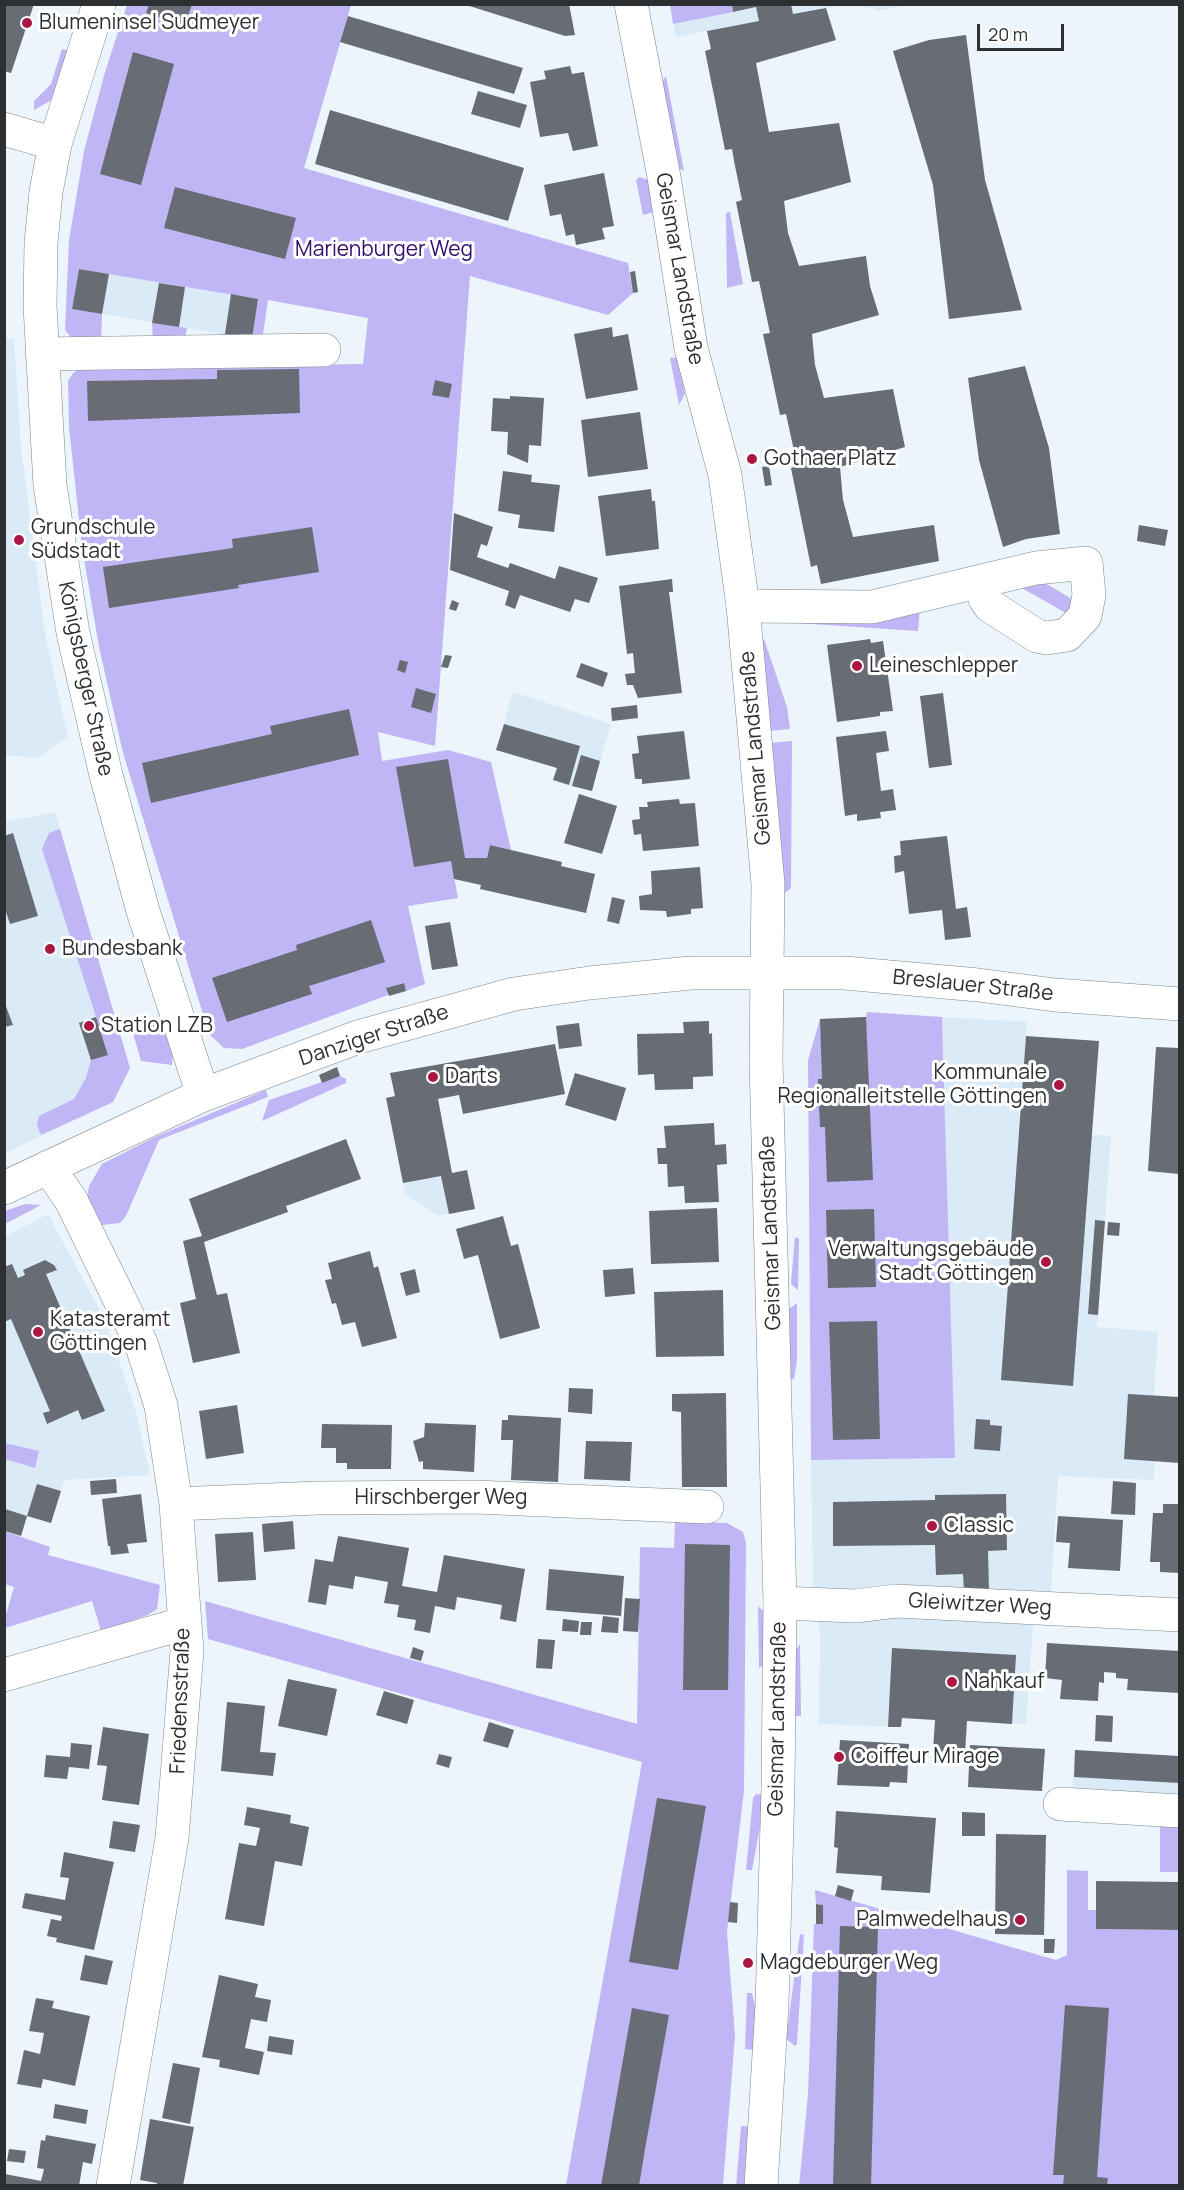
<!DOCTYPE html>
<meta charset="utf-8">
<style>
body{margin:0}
#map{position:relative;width:1184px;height:2190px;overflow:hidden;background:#ecf5fc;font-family:Manrope,sans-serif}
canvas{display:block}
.frame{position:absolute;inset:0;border:6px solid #2d3033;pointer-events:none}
.scale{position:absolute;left:977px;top:24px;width:87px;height:27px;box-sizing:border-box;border:3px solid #2d3033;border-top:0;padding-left:8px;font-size:18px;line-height:21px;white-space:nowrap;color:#2d3033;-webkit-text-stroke:4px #fff;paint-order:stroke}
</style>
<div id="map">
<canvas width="1184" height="2190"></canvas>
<div class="frame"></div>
<div class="scale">20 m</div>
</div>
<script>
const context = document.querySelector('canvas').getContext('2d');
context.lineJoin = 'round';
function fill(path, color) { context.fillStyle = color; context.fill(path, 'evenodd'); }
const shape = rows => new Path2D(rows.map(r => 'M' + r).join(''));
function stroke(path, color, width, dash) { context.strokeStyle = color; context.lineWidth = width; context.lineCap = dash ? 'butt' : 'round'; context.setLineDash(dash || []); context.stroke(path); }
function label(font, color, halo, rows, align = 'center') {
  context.font = font + ' Manrope,sans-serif'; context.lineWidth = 6; context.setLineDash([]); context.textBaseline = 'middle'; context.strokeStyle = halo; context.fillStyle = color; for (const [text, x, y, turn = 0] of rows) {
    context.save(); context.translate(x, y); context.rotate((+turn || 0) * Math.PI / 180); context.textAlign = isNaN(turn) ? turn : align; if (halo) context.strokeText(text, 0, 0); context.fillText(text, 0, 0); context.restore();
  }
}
fill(shape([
 [670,5,905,5,876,11,874,8,867,7,835,6,676,37],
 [79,269,258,299,252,339,72,309],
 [4,338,14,339,21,447,45,633,68,737,38,758,5,755],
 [513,692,611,724,592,791,569,785,572,772,496,750],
 [55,812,130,1068,113,1102,5,1153,5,822],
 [942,1017,1027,1022,1020,1128,1111,1136,1097,1327,1158,1332,1154,1395,1158,1396,1154,1480,1058,1476,1051,1593,1033,1626,1026,1724,902,1718,901,1727,819,1724,820,1637,813,1583,811,1460,955,1458],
 [467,1170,475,1209,438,1216,405,1194,403,1183],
 [48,1214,106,1322,137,1415,150,1475,64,1480,51,1523,28,1516,21,1536,5,1531,5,1236],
 [1075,1750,1179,1756,1179,1805,1072,1799]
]), '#daeaf6');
fill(shape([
 [127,5,351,5,304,168,628,263,633,293,608,315,470,276,435,746,378,732,382,761,448,750,491,762,511,850,490,845,487,858,451,861,458,898,408,906,425,984,406,991,403,983,387,988,388,995,242,1049,224,1048,209,1034,123,753,99,647,82,547,69,427,68,381,73,373,81,368,363,364,368,318,268,300,263,334,256,344,209,343,208,337,225,334,252,338,258,299,79,269,72,309,102,314,101,345,77,345,65,330,69,240,84,151,105,72],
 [670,5,732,5,733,12,673,24],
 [62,49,72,52,52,100,34,110,34,101,51,84],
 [666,76,684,171,675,167,659,87],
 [639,177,649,180,654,212,643,215,636,180],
 [730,212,743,284,727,288,726,213],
 [152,323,187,328,184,344,153,345],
 [679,357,685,394,679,405,670,358],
 [1040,580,1077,602,1073,617,1020,587],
 [920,608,918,631,780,622],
 [761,639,764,639,787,707,790,729,768,731],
 [792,741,791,888,785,893,770,743],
 [60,829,130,1068,113,1102,41,1135,37,1125,39,1116,74,1099,86,1078,91,1060,108,1054,42,849,49,833],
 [867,1012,942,1017,955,1458,811,1460,808,1060,820,1019,866,1017],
 [150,1021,164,1023,173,1054,172,1065,141,1061,131,1026],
 [340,1076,346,1079,346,1083,262,1121,269,1100],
 [266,1090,268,1097,159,1140,126,1216,120,1223,102,1225,87,1198,89,1186,102,1164,155,1137],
 [25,1204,41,1205,5,1224,5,1211],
 [795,1237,799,1239,798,1290,791,1284],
 [797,1303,797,1360,794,1379,790,1379,789,1309],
 [5,1443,39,1451,35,1468,5,1459],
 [675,1522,727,1523,743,1532,746,1543,744,1791,727,1932,735,2036,723,2185,566,2185,642,1762,208,1639,205,1601,637,1724,640,1547,674,1548],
 [4,1531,50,1547,48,1555,160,1585,157,1609,148,1615,101,1631,92,1601,5,1628,5,1618,14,1587,5,1584],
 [758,1606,764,1612,765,1664,759,1668],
 [800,1644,801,1716,794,1716,796,1650],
 [756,1794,764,1795,764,1806,752,1870,746,1870,753,1798],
 [1160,1817,1179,1818,1179,1872,1160,1872],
 [1067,1870,1088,1871,1088,1910,1096,1910,1096,1929,1179,1930,1179,2185,799,2186,808,2095,814,1924,822,1924,823,1905,816,1904,815,1890,1056,1960,1067,1955],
 [800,1934,804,1935,797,2044,795,2046,786,2039],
 [747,1993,752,1993,758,2018,756,2050,745,2049],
 [741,2126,752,2127,746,2185,736,2186]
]), '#c1b6f5');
fill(shape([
 [4,4,34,4,11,73,4,71],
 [463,4,569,4,575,35,565,36],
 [732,4,791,4,793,14,826,8,836,40,756,63,769,132,839,123,851,182,784,201,788,233,799,266,866,256,870,286,879,315,812,334,815,365,824,398,893,389,905,447,840,467,843,500,853,537,934,525,939,561,821,584,817,565,811,567,791,468,797,466,796,460,786,414,780,415,763,334,770,333,759,281,752,282,736,202,742,200,734,161,732,149,725,150,705,51,711,49,707,31,759,21,756,7,733,12],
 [149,5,192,5,184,26,146,13],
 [348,16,523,68,514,94,340,42],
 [966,35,985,180,1022,310,949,319,933,185,893,51,929,40],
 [133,52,174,64,141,185,100,174],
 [570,66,572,74,584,72,598,146,573,151,568,133,540,137,530,82,546,79,544,71],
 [478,91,527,105,520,128,471,114],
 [330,110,524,168,508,221,315,164],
 [604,173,614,226,602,228,605,239,576,245,574,234,566,236,561,214,550,216,544,185],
 [175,187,296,218,285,259,164,228],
 [79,269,109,274,102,314,72,309],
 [635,271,638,292,633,293,630,272],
 [159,283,185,287,179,327,152,323],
 [231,294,258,299,252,339,225,334],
 [612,327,613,337,628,334,638,390,586,399,574,334],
 [1025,366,1049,448,1060,534,1026,539,1003,547,979,460,968,378],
 [299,369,300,413,88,421,87,381,217,379,217,370],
 [435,380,452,384,449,398,432,395],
 [510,396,544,398,541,446,529,445,528,463,507,454,508,432,491,431,493,398,510,399],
 [640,412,648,469,588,477,581,420],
 [769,466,772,485,765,486,762,467],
 [503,471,532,475,531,482,560,485,554,532,518,528,520,515,498,511],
 [651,489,652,501,655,501,659,549,606,556,598,496],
 [454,513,493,527,487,546,481,544,477,557,508,568,510,563,555,579,559,566,598,578,589,603,575,599,570,612,520,595,515,609,505,605,509,591,450,570],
 [1139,525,1168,530,1165,546,1137,541],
 [312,527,319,572,238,585,239,588,109,608,103,567,233,548,232,539],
 [672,579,673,592,669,592,682,693,638,698,633,685,627,685,625,674,635,673,633,653,627,654,619,586],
 [452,600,459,603,456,611,449,609],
 [870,639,871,643,883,641,893,711,880,712,880,716,837,722,827,645],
 [445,655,452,656,448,668,441,667],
 [400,660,408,662,405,673,397,670],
 [581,663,608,673,603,687,576,677],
 [416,688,436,694,431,713,411,707],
 [943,693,952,765,929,768,920,696],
 [637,705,638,718,612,721,611,708],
 [349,709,359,755,151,803,142,763,272,734,270,726],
 [504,724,580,746,569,785,553,780,557,768,496,750],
 [684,731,690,779,642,784,642,779,635,779,632,754,639,753,637,736],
 [886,731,889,751,876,753,881,791,893,789,896,810,880,812,881,818,857,821,857,814,845,816,836,737],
 [581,755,600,761,592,791,572,786],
 [448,759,465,858,487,858,490,845,562,862,561,866,595,874,586,913,480,889,481,885,454,879,451,861,414,867,396,767],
 [579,794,617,806,602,854,564,843],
 [679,799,680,804,695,803,699,846,643,851,641,834,634,835,632,820,640,819,639,807,648,807,647,802],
 [13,833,38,916,10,924,4,906,4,836],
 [947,836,956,909,967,907,971,937,945,940,942,910,909,914,904,871,895,873,894,856,901,855,900,841],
 [700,867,703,908,691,909,691,914,667,917,666,911,640,910,639,896,652,894,651,871],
 [612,897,625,900,619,924,607,921],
 [371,920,385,962,309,986,312,994,227,1022,212,978,297,950,296,945],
 [450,922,458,966,432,970,425,926],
 [404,983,406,991,389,996,386,988],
 [4,1001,13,1025,4,1027],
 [96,1017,108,1055,91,1060,79,1023],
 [866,1017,873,1180,827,1182,825,1127,820,1127,818,1079,822,1079,820,1019],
 [709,1021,709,1034,712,1033,713,1076,693,1077,693,1089,655,1090,654,1074,638,1075,637,1034,684,1033,683,1022],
 [579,1023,582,1046,559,1049,556,1026],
 [1026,1036,1099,1041,1073,1386,1001,1380],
 [555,1044,565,1094,463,1114,459,1095,438,1099,452,1173,467,1170,475,1209,449,1214,441,1176,403,1183,386,1098,395,1096,390,1073],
 [1156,1047,1179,1048,1179,1174,1148,1171],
 [337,1067,340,1076,322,1083,319,1075],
 [575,1073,626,1088,616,1121,565,1105],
 [714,1123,715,1145,726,1144,727,1164,717,1165,719,1202,685,1203,684,1186,668,1187,667,1164,658,1164,657,1148,666,1148,664,1126],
 [346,1139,361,1179,286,1206,288,1212,204,1242,217,1295,227,1293,240,1353,193,1363,180,1303,196,1299,183,1241,202,1236,189,1199],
 [717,1208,719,1262,651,1264,649,1211],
 [874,1209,876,1287,828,1288,826,1210],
 [503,1216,511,1246,518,1244,540,1328,500,1339,478,1255,464,1259,456,1229],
 [1095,1220,1105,1221,1098,1315,1088,1314],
 [1108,1222,1120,1223,1119,1236,1107,1235],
 [370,1251,374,1268,378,1266,397,1338,362,1347,355,1322,342,1325,336,1303,332,1304,325,1280,332,1279,328,1263],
 [45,1260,54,1265,57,1270,46,1274,105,1411,82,1420,78,1410,47,1424,43,1413,50,1411,11,1319,4,1322,4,1267,12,1264,18,1278,25,1275,23,1270],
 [633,1268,635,1294,605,1297,603,1270],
 [415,1269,420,1292,406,1296,400,1273],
 [723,1290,724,1356,656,1357,654,1292],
 [877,1321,880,1439,833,1440,829,1322],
 [569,1388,593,1389,592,1414,568,1412],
 [726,1393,727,1487,682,1487,681,1412,672,1411,672,1394],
 [1128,1394,1179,1397,1179,1463,1124,1459],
 [237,1405,244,1453,206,1459,199,1411],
 [508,1415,561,1418,558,1482,511,1480,513,1440,501,1440,502,1420,508,1420],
 [976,1419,990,1420,990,1425,1002,1426,1000,1451,974,1449],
 [425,1423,476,1425,474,1472,423,1469,423,1461,419,1462,413,1441,424,1437],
 [322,1424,392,1425,391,1469,347,1469,347,1463,336,1463,336,1448,321,1448],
 [586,1441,632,1442,630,1481,584,1479],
 [116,1479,117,1493,91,1495,90,1481],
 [1113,1481,1136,1483,1135,1515,1111,1514],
 [37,1484,61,1491,51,1523,27,1516],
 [141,1494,147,1542,127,1544,129,1553,111,1555,110,1546,108,1546,102,1499],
 [1006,1494,1007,1550,988,1551,989,1591,964,1590,963,1574,936,1575,935,1545,833,1546,833,1502,935,1500,935,1495],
 [1163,1504,1179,1504,1179,1573,1160,1572,1160,1562,1150,1562,1153,1513,1163,1513],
 [5,1509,27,1516,21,1536,5,1531],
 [1058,1516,1123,1520,1120,1571,1068,1568,1070,1543,1056,1542],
 [293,1521,295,1549,264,1552,262,1524],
 [253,1532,256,1580,218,1582,215,1534],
 [338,1536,409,1548,402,1586,437,1592,444,1555,525,1569,516,1622,500,1619,502,1605,457,1597,455,1610,435,1606,430,1633,414,1630,416,1620,397,1617,399,1605,384,1603,388,1582,355,1576,353,1589,329,1585,326,1605,308,1602,315,1559,333,1562],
 [685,1544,730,1545,728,1690,683,1690],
 [549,1569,624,1576,621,1616,546,1610],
 [625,1598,640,1599,638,1632,623,1631],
 [603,1616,619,1618,618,1633,601,1632],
 [563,1619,579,1621,578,1632,562,1631],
 [581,1622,592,1622,591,1635,580,1635],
 [538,1639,555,1640,552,1669,536,1668],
 [1047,1643,1179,1651,1179,1693,1127,1690,1128,1679,1116,1678,1116,1673,1104,1672,1104,1683,1099,1682,1098,1701,1060,1699,1062,1680,1045,1678],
 [413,1647,424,1651,421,1661,410,1658],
 [892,1648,1016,1655,1012,1724,967,1721,965,1753,933,1751,935,1720,902,1718,901,1727,888,1727],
 [288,1679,337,1689,327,1736,278,1726],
 [384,1691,414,1700,407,1724,376,1715],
 [227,1702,265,1706,260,1752,276,1753,273,1776,221,1771],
 [1096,1715,1113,1716,1112,1742,1095,1741],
 [489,1722,514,1730,508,1748,483,1741],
 [103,1727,149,1734,139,1805,102,1800,107,1766,97,1765],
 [840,1740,909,1744,907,1783,890,1782,889,1787,837,1785],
 [71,1743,92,1745,89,1769,69,1767,67,1779,44,1777,46,1755,70,1757],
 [970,1745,1045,1749,1042,1791,968,1787],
 [1075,1750,1179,1756,1179,1783,1074,1777],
 [439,1754,452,1757,449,1768,436,1764],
 [657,1798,706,1806,678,1970,629,1962],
 [247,1807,291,1815,290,1823,309,1827,302,1866,275,1861,264,1926,225,1919,239,1843,256,1846,260,1828,244,1825],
 [836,1811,936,1818,930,1893,881,1890,882,1876,836,1873,838,1848,834,1847],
 [962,1812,985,1813,985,1836,962,1836],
 [113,1821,140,1825,135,1852,109,1848],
 [996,1834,1046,1835,1044,1935,995,1934],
 [64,1852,114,1862,94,1950,56,1942,57,1938,47,1936,51,1919,61,1921,62,1916,22,1908,25,1893,65,1900,69,1878,60,1877],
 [1096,1881,1179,1882,1179,1930,1096,1929],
 [838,1885,854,1890,851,1901,835,1896],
 [730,1902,738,1903,737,1923,728,1922],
 [816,1904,823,1905,823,1924,816,1924],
 [840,1926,878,1927,871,2186,833,2186],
 [1044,1939,1055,1939,1054,1953,1044,1953],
 [85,1955,113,1961,107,1985,80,1980],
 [219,1975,258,1984,255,1997,271,2000,267,2022,251,2019,245,2048,264,2052,259,2075,219,2067,220,2060,202,2057],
 [36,1998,54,2001,52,2008,90,2016,75,2086,43,2079,41,2088,17,2084,24,2050,40,2054,44,2033,29,2031],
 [1065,2005,1109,2008,1097,2177,1108,2178,1107,2186,1063,2186,1064,2175,1053,2175],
 [632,2008,669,2015,645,2149,639,2186,601,2186],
 [269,2036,294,2040,292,2055,267,2051],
 [173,2063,200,2068,190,2124,162,2118],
 [55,2104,88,2110,86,2124,53,2118],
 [150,2119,194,2127,183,2186,156,2186,157,2183,140,2180],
 [46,2135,96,2144,92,2164,83,2162,79,2186,5,2186,5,2174,41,2181,44,2169,37,2168,41,2140,45,2141],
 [9,2149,26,2151,24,2163,7,2161]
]), '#686c74');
const minor = shape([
 [99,4,55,144,46,192,41,243,40,306,50,485,73,633,106,775,143,911,203,1095],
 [4,129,55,144],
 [42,354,324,350],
 [743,606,872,607,1036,568,1086,563,1089,595,1085,616,1067,635,1047,638,1037,636,990,606,985,599,983,582],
 [48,1167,71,1200,141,1343,161,1406,176,1504,187,1651,172,1838,113,2186],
 [4,1188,203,1095,358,1037,514,994,589,983,691,973,845,973,978,985,1055,995,1180,1004],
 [176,1504,317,1498,475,1497,707,1507],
 [780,1603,855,1606,896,1601,1180,1615],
 [4,1675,185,1623],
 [1060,1804,1180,1811]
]);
const major = shape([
 [631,4,664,177,691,348,725,475,743,606,768,884,766,1060,780,1603,778,1786,772,2005,761,2186]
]);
stroke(minor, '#7d868c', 34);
stroke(major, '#7d868c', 34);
stroke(minor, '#fff', 33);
stroke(major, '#fff', 33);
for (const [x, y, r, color] of [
 [27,23,6,"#ab1742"],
 [752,459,6,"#ab1742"],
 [19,540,6,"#ab1742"],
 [857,666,6,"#ab1742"],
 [50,949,6,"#ab1742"],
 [89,1026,6,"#ab1742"],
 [433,1077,6,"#ab1742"],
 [1059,1085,6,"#ab1742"],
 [1046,1262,6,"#ab1742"],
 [38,1332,6,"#ab1742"],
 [932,1526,6,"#ab1742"],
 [952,1682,6,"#ab1742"],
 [839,1757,6,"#ab1742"],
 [1020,1920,6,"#ab1742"],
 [748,1963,6,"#ab1742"]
]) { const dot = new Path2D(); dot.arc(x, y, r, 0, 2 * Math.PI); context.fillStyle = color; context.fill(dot); stroke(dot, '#fff', 2); }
label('21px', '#2d3033', '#fff', [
 ["Blumeninsel Sudmeyer",39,23],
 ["Gothaer Platz",764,459],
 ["Grundschule",31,528],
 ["Südstadt",31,552],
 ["Leineschlepper",869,666],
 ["Bundesbank",62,949],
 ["Station LZB",101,1026],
 ["Kommunale",1047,1073,"right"],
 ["Regionalleitstelle Göttingen",1047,1097,"right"],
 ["Darts",445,1077],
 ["Verwaltungsgebäude",1034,1250,"right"],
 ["Stadt Göttingen",1034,1274,"right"],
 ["Katasteramt",50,1320],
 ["Göttingen",50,1344],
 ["Classic",944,1526],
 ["Nahkauf",964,1682],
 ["Coiffeur Mirage",851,1757],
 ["Palmwedelhaus",1008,1920,"right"],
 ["Magdeburger Weg",760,1963]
], 'left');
label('21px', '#320d6b', '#fff', [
 ["Marienburger Weg",384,250]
]);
label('21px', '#2d3033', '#fff', [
 ["Geismar Landstraße",679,269,80],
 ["Königsberger Straße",85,679,78],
 ["Geismar Landstraße",756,748,-95],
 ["Breslauer Straße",973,986,6],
 ["Danziger Straße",374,1036,-18],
 ["Geismar Landstraße",771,1233,-92],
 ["Hirschberger Weg",441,1498],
 ["Gleiwitzer Weg",980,1605,3],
 ["Friedensstraße",181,1701,-88],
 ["Geismar Landstraße",778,1719,-89]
]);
</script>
